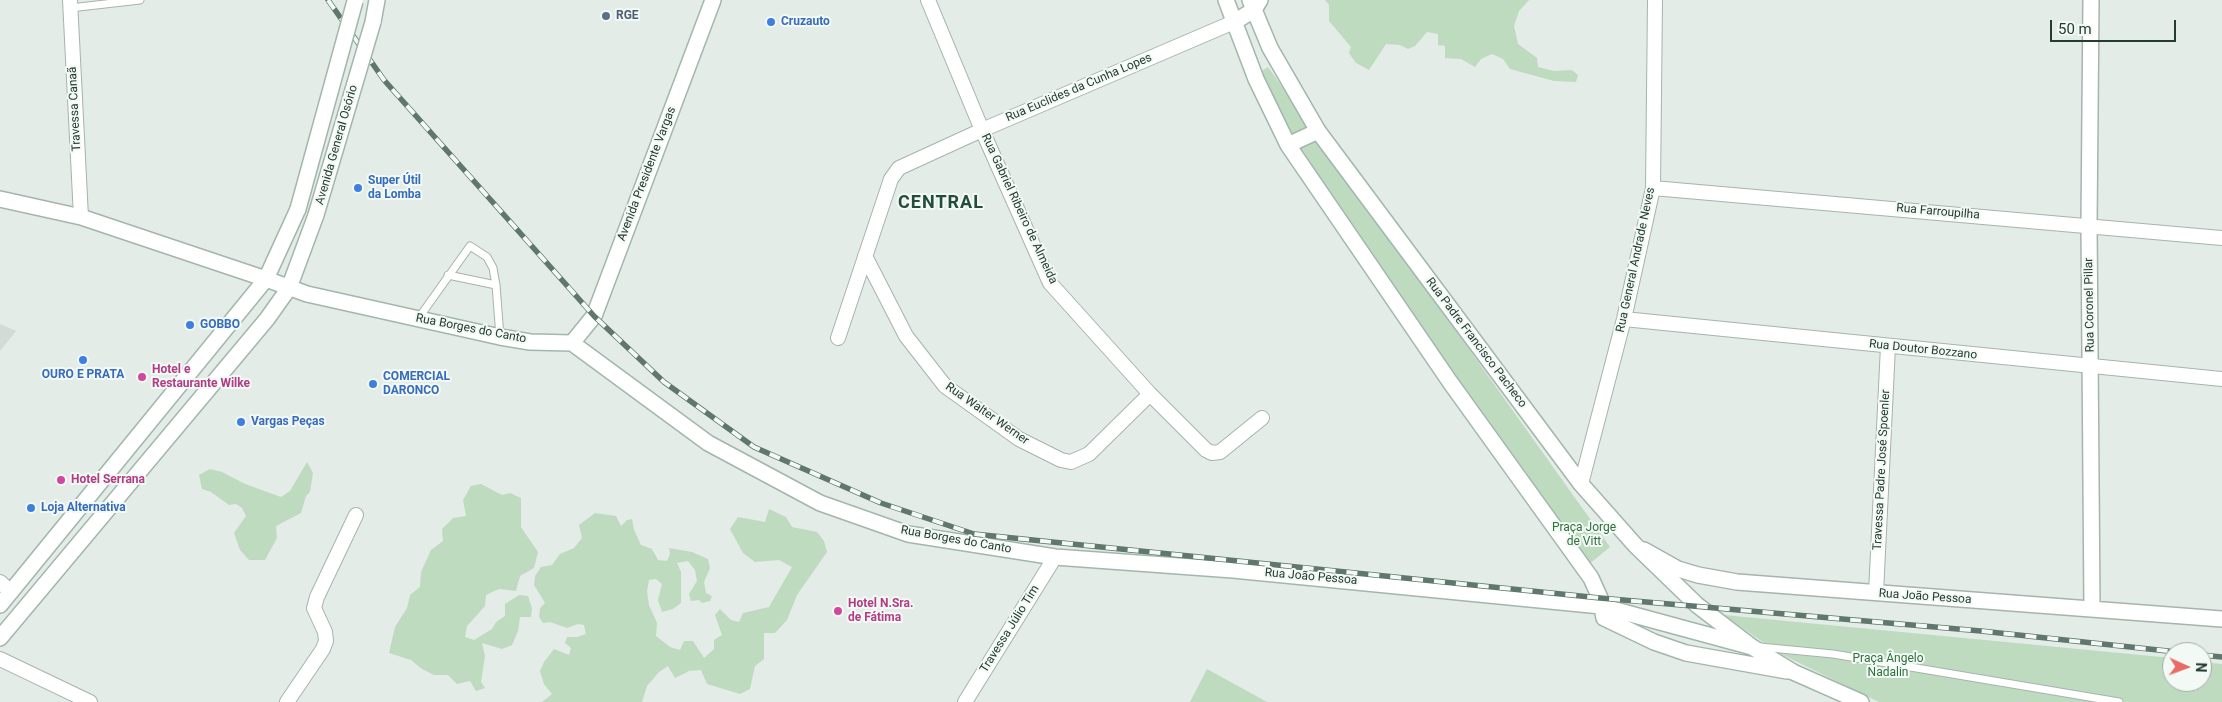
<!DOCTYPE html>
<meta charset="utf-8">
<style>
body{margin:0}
#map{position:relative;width:2222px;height:702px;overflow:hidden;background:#e3ece6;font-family:Roboto,sans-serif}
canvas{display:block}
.north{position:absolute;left:2162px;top:642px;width:50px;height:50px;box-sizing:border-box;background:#f3f9f5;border:1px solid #a0ada7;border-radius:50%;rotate:92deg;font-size:14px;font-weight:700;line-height:20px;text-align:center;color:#243c31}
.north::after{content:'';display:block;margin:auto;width:18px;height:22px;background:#e86c65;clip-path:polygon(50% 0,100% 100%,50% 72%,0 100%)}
.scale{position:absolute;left:2050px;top:20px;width:126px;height:22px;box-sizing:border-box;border:2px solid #243c31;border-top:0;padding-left:6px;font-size:15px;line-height:18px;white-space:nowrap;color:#243c31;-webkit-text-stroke:4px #f3f9f5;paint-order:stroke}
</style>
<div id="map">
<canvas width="2222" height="702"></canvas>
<div class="north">N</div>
<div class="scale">50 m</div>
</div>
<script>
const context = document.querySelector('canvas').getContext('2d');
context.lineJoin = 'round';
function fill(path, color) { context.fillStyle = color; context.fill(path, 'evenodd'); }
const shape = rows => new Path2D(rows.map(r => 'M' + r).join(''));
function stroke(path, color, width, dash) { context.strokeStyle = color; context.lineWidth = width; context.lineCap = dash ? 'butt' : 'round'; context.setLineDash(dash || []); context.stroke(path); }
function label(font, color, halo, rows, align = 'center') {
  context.font = font + ' Roboto,sans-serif'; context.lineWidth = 4; context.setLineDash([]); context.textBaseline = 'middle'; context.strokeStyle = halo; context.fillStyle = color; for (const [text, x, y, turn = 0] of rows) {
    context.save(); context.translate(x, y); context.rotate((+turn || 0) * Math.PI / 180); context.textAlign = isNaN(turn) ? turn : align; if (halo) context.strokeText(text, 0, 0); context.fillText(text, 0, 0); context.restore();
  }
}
fill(shape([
 [0,324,16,331,0,351]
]), '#d1dcd5');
fill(shape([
 [1325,0,1529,0,1519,11,1514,26,1518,44,1537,58,1538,67,1554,71,1572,70,1578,75,1576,82,1554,81,1510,69,1503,59,1492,54,1481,59,1475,67,1461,59,1445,58,1445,46,1438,45,1438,34,1427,32,1415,46,1408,49,1400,45,1386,44,1369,70,1356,63,1349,53,1351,47,1329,21,1329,5],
 [1268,67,1610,547,1588,565,1287,134,1257,74],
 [307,462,313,473,310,492,306,496,301,513,276,526,277,538,265,560,249,560,240,550,234,533,246,516,242,508,236,504,229,505,211,492,202,489,199,475,210,469,222,472,245,484,281,497,290,491],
 [481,484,502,495,510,493,521,498,521,527,538,552,534,568,520,576,516,591,499,589,486,595,485,606,467,626,465,637,474,640,492,629,496,622,505,616,505,604,519,595,528,596,532,608,531,617,520,617,518,631,512,645,502,649,482,643,485,656,481,682,485,688,476,691,470,681,457,684,448,675,434,675,422,669,411,660,389,653,395,627,407,608,410,595,420,587,421,572,431,550,443,541,442,529,453,518,466,516,463,500,471,486],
 [769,509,786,517,792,527,817,532,824,541,827,552,797,595,787,620,775,633,764,633,764,659,755,666,750,689,740,694,707,684,701,670,689,671,675,678,668,666,659,672,647,686,642,702,542,702,552,694,544,684,540,671,544,662,554,649,569,655,571,648,565,643,567,637,577,637,586,634,584,625,578,624,567,628,550,622,543,623,539,617,540,608,545,603,534,585,535,576,541,567,552,565,560,554,574,548,582,538,579,525,595,513,616,516,621,526,627,520,632,519,634,530,641,545,652,549,658,560,667,561,670,554,669,548,692,552,708,559,710,568,704,582,706,593,712,596,710,601,702,603,699,600,691,601,689,594,697,581,695,570,688,561,677,563,681,572,681,603,673,609,662,612,658,600,662,584,656,579,649,580,647,591,649,605,657,623,656,636,670,647,680,650,684,641,693,641,704,658,714,649,714,640,722,635,715,615,720,609,731,620,739,622,743,613,769,607,792,567,779,560,755,562,743,553,730,529,738,517,765,522],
 [1724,615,2172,658,2172,682,2202,682,2202,662,2222,664,2222,702,1879,702,1777,652],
 [1207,669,1267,702,1190,702]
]), '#bedbc0');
const service = shape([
 [70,8,140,0],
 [448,275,496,285],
 [418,319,470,246,487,257,493,268,496,285,500,337],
 [1760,647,1833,654,2119,702]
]);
const minor = shape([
 [70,0,81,217],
 [928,0,982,130,1050,283,1150,394,1206,450,1212,453,1220,452,1262,418],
 [1653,188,2222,238],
 [865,256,906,336,945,386,1019,439,1061,460,1071,462,1089,454,1150,394],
 [1624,319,2222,379],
 [838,338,891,179,899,168,982,130,1234,22],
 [1581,484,1624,319,1653,188,1655,0],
 [0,582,11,592],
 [1876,593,1888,346],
 [0,659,90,702],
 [287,702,323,649,326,641,325,632,314,608,317,597,356,515],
 [965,702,1055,557]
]);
const tertiary = shape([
 [2091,0,2089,225,2092,609],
 [1234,22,1254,10,1260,0],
 [0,199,81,217,266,279],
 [1644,550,1678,569,1698,575,1737,582,2222,619]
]);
const secondary = shape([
 [1226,0,1256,79,1288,145,1450,382,1591,578,1600,598,1604,618,1654,642,1686,653,1787,671],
 [1250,0,1270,48,1318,131,1581,484,1635,545,1697,605,1752,647,1793,672,1861,702],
 [373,22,377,0],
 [1288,145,1318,131],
 [266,279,307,294,500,337,530,342,572,343,708,443,820,503,908,534,1055,557,1233,570,1601,606,1752,647],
 [572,343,594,316,713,0],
 [0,605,266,279,298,209],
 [0,638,267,319,289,288,316,215]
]);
stroke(service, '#a6b4ac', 9);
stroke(minor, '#a6b4ac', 16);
stroke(tertiary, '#a6b4ac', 18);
stroke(secondary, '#a2b7ac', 18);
stroke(service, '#fff', 7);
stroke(minor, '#fff', 14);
stroke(tertiary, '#fff', 15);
stroke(secondary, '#fff', 15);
const rail = shape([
 [328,0,384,80,594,316,664,382,754,447,881,503,974,534,1600,598,1981,631,2177,652],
 [2202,655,2222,657]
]);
stroke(rail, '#5f776c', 5.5);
stroke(rail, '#f3f9f5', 4, [11]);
const secondaryBridge = shape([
 [298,209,355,1],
 [316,215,373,22]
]);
stroke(secondaryBridge, '#a2b7ac', 18, []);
stroke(secondaryBridge, '#fff', 15);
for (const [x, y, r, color] of [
 [606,16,5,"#5c6f8a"],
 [771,22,5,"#3f7fe0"],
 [358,188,5,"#3f7fe0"],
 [190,325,5,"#3f7fe0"],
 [83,360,5,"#3f7fe0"],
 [142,377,5,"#d1479c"],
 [373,384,5,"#3f7fe0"],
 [241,422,5,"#3f7fe0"],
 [61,480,5,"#d1479c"],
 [31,508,5,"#3f7fe0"],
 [838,611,5,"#d1479c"]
]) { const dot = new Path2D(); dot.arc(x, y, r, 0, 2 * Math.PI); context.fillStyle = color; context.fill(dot); stroke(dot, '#f3f9f5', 2); }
label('bold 12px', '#4e5e75', '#f3f9f5', [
 ["RGE",616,16]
], 'left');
label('bold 12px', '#366cbe', '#f3f9f5', [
 ["Cruzauto",781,22],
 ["Super Útil",368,181],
 ["da Lomba",368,195],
 ["GOBBO",200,325],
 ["OURO E PRATA",83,375,"center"],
 ["COMERCIAL",383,377],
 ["DARONCO",383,391],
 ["Vargas Peças",251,422],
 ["Loja Alternativa",41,508]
], 'left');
label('12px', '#243c31', '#f3f9f5', [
 ["Rua Euclides da Cunha Lopes",1079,88,-23],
 ["Travessa Canaã",75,109,-93],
 ["Avenida General Osório",337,145,-74],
 ["Avenida Presidente Vargas",647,174,-69],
 ["Rua Gabriel Ribeiro de Almeida",1019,209,65],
 ["Rua Farroupilha",1938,212,5],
 ["Rua General Andrade Neves",1636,260,-78],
 ["Rua Coronel Pillar",2090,305,-91],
 ["Rua Borges do Canto",471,329,11],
 ["Rua Padre Francisco Pacheco",1476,343,53],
 ["Rua Doutor Bozzano",1923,350,6],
 ["Rua Walter Werner",987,414,35],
 ["Travessa Padre José Spoenler",1882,470,-87],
 ["Rua Borges do Canto",956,540,10],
 ["Rua João Pessoa",1311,577,5],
 ["Rua João Pessoa",1925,597,4],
 ["Travessa Júlio Tim",1010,629,-58]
]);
label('bold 12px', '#b23c85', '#f3f9f5', [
 ["Hotel e",152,370],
 ["Restaurante Wilke",152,384],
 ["Hotel Serrana",71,480],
 ["Hotel N.Sra.",848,604],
 ["de Fátima",848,618]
], 'left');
label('12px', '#31703d', '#f3f9f5', [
 ["Praça Jorge",1584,528],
 ["de Vitt",1584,542],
 ["Praça Ângelo",1888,659],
 ["Nadalin",1888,673]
]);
context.letterSpacing = '1px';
label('bold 18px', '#214d3a', '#f3f9f5', [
 ["CENTRAL",941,203]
]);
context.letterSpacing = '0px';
</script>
